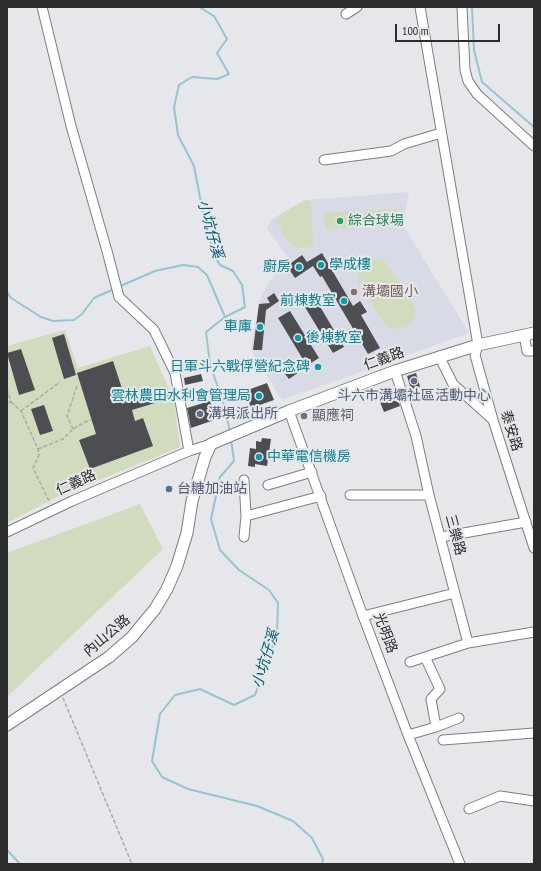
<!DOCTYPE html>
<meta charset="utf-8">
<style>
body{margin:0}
#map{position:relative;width:541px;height:871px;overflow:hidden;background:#e6e7eb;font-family:"PT Sans Narrow",sans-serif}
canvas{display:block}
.frame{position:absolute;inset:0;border:8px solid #2b2c2d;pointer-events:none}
.scale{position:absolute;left:395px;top:24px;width:105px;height:18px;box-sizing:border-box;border:2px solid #2b2c2d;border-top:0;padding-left:5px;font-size:12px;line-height:14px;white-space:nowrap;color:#2b2c2d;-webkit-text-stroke:3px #e6e7eb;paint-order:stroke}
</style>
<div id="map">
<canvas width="541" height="871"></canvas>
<div class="frame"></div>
<div class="scale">100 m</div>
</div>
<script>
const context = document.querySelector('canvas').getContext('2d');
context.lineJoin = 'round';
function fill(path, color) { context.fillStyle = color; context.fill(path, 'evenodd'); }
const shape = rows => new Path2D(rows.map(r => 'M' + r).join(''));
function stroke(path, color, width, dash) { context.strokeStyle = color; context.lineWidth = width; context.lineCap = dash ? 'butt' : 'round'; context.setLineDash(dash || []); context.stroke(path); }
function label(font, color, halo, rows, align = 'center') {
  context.font = font + ' "PT Sans Narrow","Noto Sans TC",sans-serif'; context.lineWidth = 4; context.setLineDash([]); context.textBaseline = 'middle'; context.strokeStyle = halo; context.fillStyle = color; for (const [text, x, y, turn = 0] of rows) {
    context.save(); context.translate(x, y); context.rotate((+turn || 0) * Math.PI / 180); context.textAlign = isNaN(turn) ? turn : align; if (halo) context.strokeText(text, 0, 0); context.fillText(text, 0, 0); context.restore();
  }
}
fill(shape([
 [409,192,403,225,469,333,282,400,251,350,259,302,268,283,289,259,267,228,272,219,304,200]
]), '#d8dbe6');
fill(shape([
 [304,201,311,201,313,246,303,248,296,247,288,242,281,233,282,228,275,223,279,216],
 [397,209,397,225,365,227,365,211],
 [356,211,357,228,325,230,324,213],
 [372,258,382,260,389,267,416,309,414,319,408,326,398,329,387,327,359,284,358,272,364,262],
 [65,330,78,368,150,346,174,400,180,447,55,498,7,523,7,346],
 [140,504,163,549,7,697,7,553]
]), '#d1dbbe');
stroke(shape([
 [199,7,214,16,227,39,217,53,229,74,217,79,192,77,179,85,174,107,178,135,194,166,203,213,214,255,220,265,233,271,242,285,245,307,225,317,206,332,210,364,226,411,230,433],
 [472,7,474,50,482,82,534,127],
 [118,287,155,271,183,265,198,267,207,275,225,317],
 [7,292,11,298,41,317,53,321,74,320,82,314,94,298,114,289],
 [231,439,234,461,220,477,211,519,220,550,239,570,269,590,278,603,277,634,255,695,234,705,200,689,175,695,160,714,152,761,162,777,188,789,257,806,293,821,312,838,323,859,322,864],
 [7,850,20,864]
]), '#97c3d2', 2);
fill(shape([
 [322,253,353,306,360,301,367,312,361,315,380,348,368,354,322,276,320,277,313,266,295,278,287,266,302,255,307,262],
 [274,293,279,301,266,310,262,350,253,350,259,304,270,303,267,298],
 [312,293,344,347,333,353,300,299],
 [290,311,319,358,301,369,302,370,289,379,285,374,304,361,278,318],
 [64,334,76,375,64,379,52,338],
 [21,349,35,390,19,395,7,353],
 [113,361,126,401,166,388,171,398,132,410,135,421,143,418,153,446,90,469,79,440,96,434,77,373],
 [416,373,420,387,411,389,407,376],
 [201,374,203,381,185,385,184,378],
 [267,383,274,400,251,408,245,391],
 [395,391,400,406,384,412,378,397],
 [210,401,217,419,191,428,187,408],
 [44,405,53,431,40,435,31,409],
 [262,438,271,439,267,466,255,464,255,467,248,466,250,448,256,449,256,441,261,442]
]), '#4d4e51');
const minor = shape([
 [42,7,71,126,107,251,119,297,154,330,175,373,189,451],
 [420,7,478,345,475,355,493,420,534,548],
 [462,7,465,70,468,81,477,94,534,146],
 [346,14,357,7],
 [324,160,391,151,404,144,441,133],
 [524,335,527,351,534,351],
 [439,356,453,384,493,420],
 [395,371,416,436,429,495,468,643,534,632],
 [289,411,363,616,408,735,460,864],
 [244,480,246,516],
 [268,485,312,472],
 [350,495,429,495],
 [7,532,72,501,189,451,211,444],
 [244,537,246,516,321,496],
 [441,537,526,522],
 [363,616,455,593],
 [425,657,440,689,431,699,436,727,459,718],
 [410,662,468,643],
 [408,735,436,727],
 [443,740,534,733],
 [469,809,500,796,534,801]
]);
const major = shape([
 [7,725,109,657,132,637,155,609,167,589,177,566,187,533,192,501,205,457,211,444,289,411,395,371,478,345,534,333]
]);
stroke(minor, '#7d7e81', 11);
stroke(major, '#7d7e81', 13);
stroke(shape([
 [7,389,11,402,7,403],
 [11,402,21,411,38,449,39,455,33,468,50,503],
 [21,411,60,382],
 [73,429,67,416,77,386],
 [38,449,63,439,73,429,85,422,91,420],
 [63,698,132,864]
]), '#a9aaad', 1.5, [4, 2]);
stroke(minor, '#fff', 9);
stroke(major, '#fff', 11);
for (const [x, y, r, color] of [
 [340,221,4,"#2e9e5b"],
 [321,265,4,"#0f9aa8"],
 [299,267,4,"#0f9aa8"],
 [354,292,4,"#8d6e63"],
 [344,301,4,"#0f9aa8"],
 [260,327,4,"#0f9aa8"],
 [298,338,4,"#0f9aa8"],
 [318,367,4,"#0f9aa8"],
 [414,381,4,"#5c6f8a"],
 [259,396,4,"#0f9aa8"],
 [200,414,4,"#5c6f8a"],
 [304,416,4,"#6b7280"],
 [259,457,4,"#0f9aa8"],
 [169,489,4,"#5c6f8a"]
]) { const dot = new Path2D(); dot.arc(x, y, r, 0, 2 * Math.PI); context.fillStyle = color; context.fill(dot); stroke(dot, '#e6e7eb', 1.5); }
label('14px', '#27864d', '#e6e7eb', [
 ["綜合球場",348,221]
], 'left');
label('14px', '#0d838f', '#e6e7eb', [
 ["學成樓",329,265,"left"],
 ["廚房",291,267],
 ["前棟教室",336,301],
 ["車庫",252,327],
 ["後棟教室",306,338,"left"],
 ["日軍斗六戰俘營紀念碑",310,367],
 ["雲林農田水利會管理局",251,396],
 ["中華電信機房",267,457,"left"]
], 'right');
label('14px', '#785e54', '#e6e7eb', [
 ["溝壩國小",362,292]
], 'left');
label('14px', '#2b2c2d', '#e6e7eb', [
 ["仁義路",384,359,-20],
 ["泰安路",511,431,73],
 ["仁義路",76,483,-24],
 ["三樂路",455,535,75],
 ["光明路",385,633,69],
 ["內山公路",107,636,-40]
]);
label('14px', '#4e5e75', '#e6e7eb', [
 ["斗六市溝壩社區活動中心",414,396,"center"],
 ["溝埧派出所",208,414],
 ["台糖加油站",177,489]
], 'left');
label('14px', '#5b616d', '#e6e7eb', [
 ["顯應祠",312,416]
], 'left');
label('italic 15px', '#005d73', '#e6e7eb', [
 ["小坑仔溪",210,229,75],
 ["小坑仔溪",266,659,-73]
]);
</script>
